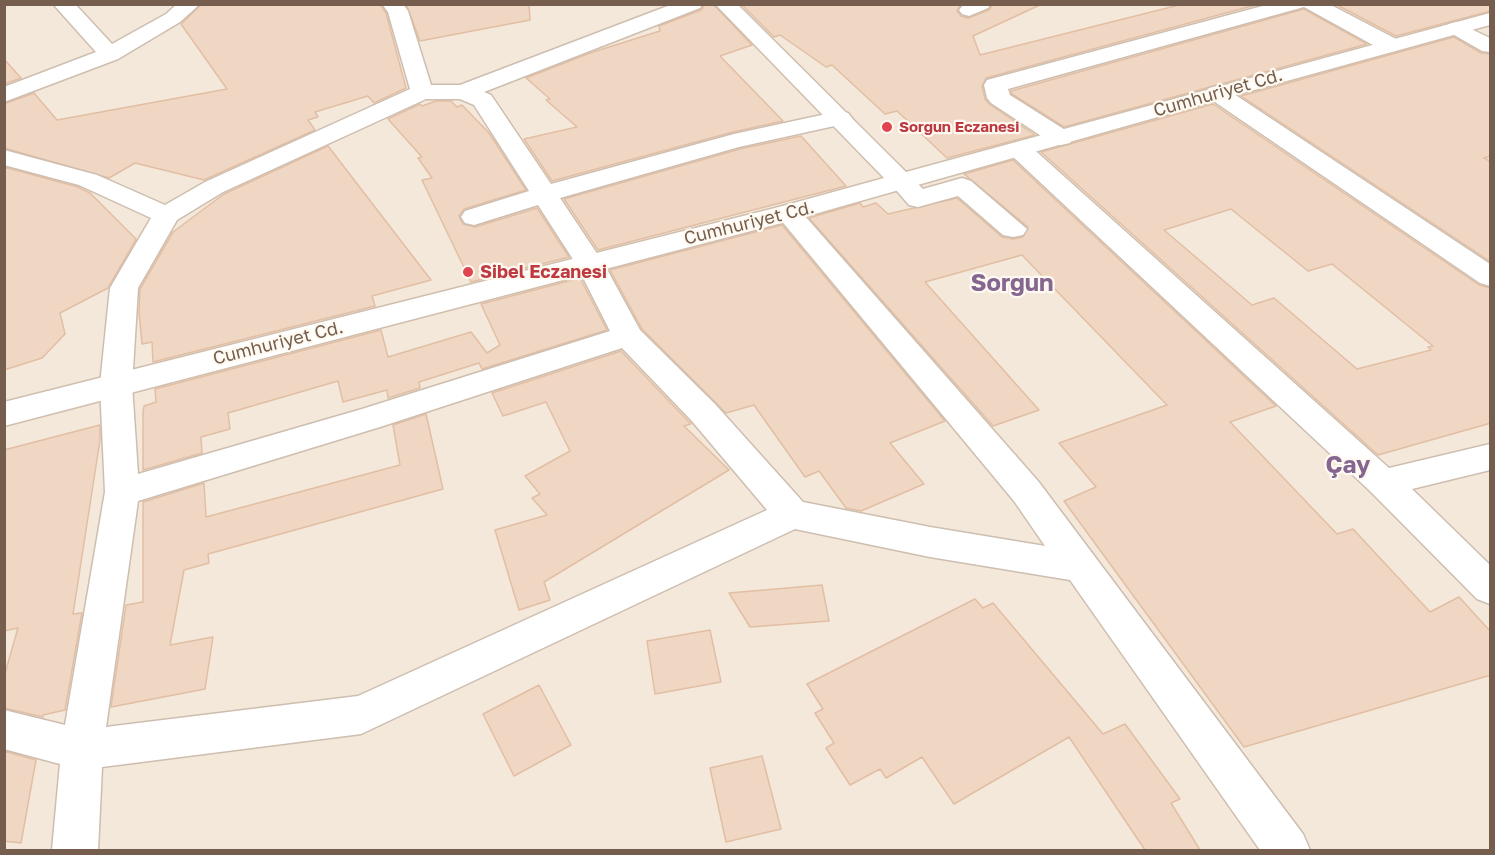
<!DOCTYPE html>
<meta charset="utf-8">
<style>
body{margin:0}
#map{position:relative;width:1495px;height:855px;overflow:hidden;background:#fcf6eb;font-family:"Golos Text",sans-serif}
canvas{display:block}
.frame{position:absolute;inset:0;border:6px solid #765e4e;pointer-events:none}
</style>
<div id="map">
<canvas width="1495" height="855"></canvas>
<div class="frame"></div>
</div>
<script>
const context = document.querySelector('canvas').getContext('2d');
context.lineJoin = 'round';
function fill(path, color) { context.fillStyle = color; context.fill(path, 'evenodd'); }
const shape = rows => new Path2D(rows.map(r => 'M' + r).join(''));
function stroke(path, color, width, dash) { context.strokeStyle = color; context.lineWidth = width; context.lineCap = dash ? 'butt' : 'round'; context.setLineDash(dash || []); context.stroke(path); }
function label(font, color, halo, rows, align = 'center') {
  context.font = font + ' "Golos Text",sans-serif'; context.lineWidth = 4.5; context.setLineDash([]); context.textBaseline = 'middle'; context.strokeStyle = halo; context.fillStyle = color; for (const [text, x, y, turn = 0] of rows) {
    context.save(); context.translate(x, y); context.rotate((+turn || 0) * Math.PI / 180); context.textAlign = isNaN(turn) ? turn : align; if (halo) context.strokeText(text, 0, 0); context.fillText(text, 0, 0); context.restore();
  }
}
fill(shape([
 [5,5,1490,5,1490,850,5,850]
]), '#f3e8d9');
const building = shape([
 [202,4,380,4,386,13,406,88,374,103,368,96,315,112,318,117,308,120,315,130,204,180,135,163,109,178,4,148,4,104,34,93,57,120,227,89,181,24,202,4],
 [406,4,529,4,530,20,420,41,406,4],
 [705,4,713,4,752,45,720,56,783,121,733,132,552,181,524,139,577,127,546,100,550,99,526,78,590,53,660,31,659,26,701,10,705,4],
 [741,4,961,4,957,11,961,16,968,18,989,10,993,4,1042,4,973,36,980,55,1183,4,1259,4,986,78,982,86,985,99,989,104,1035,135,947,158,897,111,885,114,832,65,826,67,780,35,774,37,741,4],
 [1335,4,1491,4,1491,11,1396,36,1335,4],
 [1304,9,1367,44,1064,127,1012,94,1011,91,1304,9],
 [1454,37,1481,53,1491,54,1491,156,1484,158,1491,162,1491,262,1241,96,1454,37],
 [4,59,21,78,4,84,4,59],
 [436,101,451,101,457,107,462,105,489,133,526,190,464,209,459,216,463,224,475,227,537,208,569,257,471,282,422,180,432,178,418,158,422,157,388,119,420,104,422,106,436,101],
 [1213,104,1479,285,1491,288,1491,423,1378,455,1041,152,1213,104],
 [1231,209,1308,271,1332,264,1433,346,1428,347,1431,350,1357,369,1274,298,1252,305,1164,230,1231,209],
 [801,136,846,186,598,250,564,199,740,149,801,136],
 [328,146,431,280,372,296,375,306,153,362,152,342,142,344,139,312,140,289,173,232,224,194,328,146],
 [1013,160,1276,406,1230,422,1337,534,1353,529,1430,612,1459,597,1491,632,1491,675,1244,747,1064,501,1096,487,1059,443,1167,405,1022,255,925,282,1039,410,993,426,809,218,860,203,863,207,876,203,888,214,957,198,1002,237,1013,239,1023,237,1028,227,964,174,1013,160],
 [4,167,78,187,90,193,136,239,108,288,60,313,65,334,42,358,4,370,4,167],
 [782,225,945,421,890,443,924,484,861,511,846,508,819,471,805,477,754,405,726,413,642,329,610,270,782,225],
 [580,278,607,330,482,369,479,363,419,382,420,388,388,398,387,390,343,402,338,381,228,413,230,429,201,437,202,453,143,470,143,413,144,406,156,402,155,389,381,330,388,357,471,332,487,353,500,345,481,304,580,278],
 [621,351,691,424,684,426,729,470,544,582,550,600,519,610,495,530,547,515,532,498,540,494,525,476,570,451,546,402,503,416,492,393,621,351],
 [426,414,443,489,208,554,209,563,184,570,170,645,213,637,205,689,111,707,126,605,143,602,143,502,204,483,206,517,400,465,393,425,426,414],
 [100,425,100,440,73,614,82,613,65,710,43,715,43,717,4,708,4,677,18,628,4,631,4,450,100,425],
 [822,585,829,621,750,627,729,593,822,585],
 [975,599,983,608,993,603,1103,734,1125,724,1180,799,1171,803,1200,850,1145,850,1069,737,954,804,922,757,886,778,880,769,850,785,826,748,834,743,815,713,823,709,807,684,975,599],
 [710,630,721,682,655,694,647,641,710,630],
 [539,685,571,745,514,776,483,714,539,685],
 [4,751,36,760,21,843,4,841,4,751],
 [762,756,781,829,726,842,710,768,762,756]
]);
fill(building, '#f0d7c3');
stroke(building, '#e2bea4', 1.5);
const street = shape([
 [53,4,75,4,112,44,166,14,177,4,200,4,180,22,118,59,4,102,4,87,96,52,53,4],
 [382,4,403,4,408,11,431,85,460,85,673,4,703,4,700,8,484,92,491,95,551,184,734,134,840,111,848,113,852,118,848,123,739,147,560,198,604,264,640,330,715,404,803,502,930,527,1045,546,1014,501,775,213,779,207,788,205,797,207,1038,481,1303,834,1310,850,1260,850,1070,580,930,557,795,529,361,734,102,767,98,850,52,850,60,764,4,749,4,710,65,725,105,492,100,385,110,288,151,218,79,185,4,165,4,150,97,175,165,205,205,182,410,89,388,12,382,4],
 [426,99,460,99,474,105,529,191,465,211,461,217,465,223,474,225,538,205,576,264,610,331,362,409,138,474,132,385,138,288,177,220,223,192,426,99],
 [622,348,691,420,767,510,358,696,106,727,138,501,380,427,622,348],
 [964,4,991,4,988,8,969,16,962,14,959,10,964,4],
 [1270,4,1329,4,1398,40,1401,45,1398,50,1390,52,1382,50,1304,7,1008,89,1010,95,1070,133,1073,138,1070,143,1061,145,1052,143,991,103,987,98,984,85,987,80,1270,4],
 [1456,22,1490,38,1490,52,1482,51,1449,32,1445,28,1449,24,1456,22],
 [1217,86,1225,88,1490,264,1490,286,1480,283,1209,98,1205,93,1209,88,1217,86],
 [1020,143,1029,145,1389,468,1490,444,1490,470,1412,489,1490,565,1490,604,1477,599,1371,492,1011,155,1008,150,1011,145,1020,143],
 [903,175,912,178,923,189,962,178,971,181,1027,229,1023,235,1013,237,1003,235,958,196,918,207,909,205,890,183,894,178,903,175]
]);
const secondary = shape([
 [715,4,737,4,906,172,1490,13,1490,25,1225,98,914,186,912,188,899,190,797,219,4,426,4,402,779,207,884,178,715,4]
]);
stroke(street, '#cebeb0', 3);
stroke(secondary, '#d0bfae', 3);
fill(street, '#fff');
fill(secondary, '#fff');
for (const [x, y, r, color] of [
 [887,127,6,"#e0444e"],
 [468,272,6,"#e0444e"]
]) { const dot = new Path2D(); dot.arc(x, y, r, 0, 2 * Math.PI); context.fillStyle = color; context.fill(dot); stroke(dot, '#fefaf1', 2); }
label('bold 15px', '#be3a42', '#fefaf1', [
 ["Sorgun Eczanesi",899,127]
], 'left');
label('18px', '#765e4e', '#fefaf1', [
 ["Cumhuriyet Cd.",1218,93,-16],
 ["Cumhuriyet Cd.",749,223,-14],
 ["Cumhuriyet Cd.",278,343,-14]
]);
label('bold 18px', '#be3a42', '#fefaf1', [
 ["Sibel Eczanesi",480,272]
], 'left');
label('bold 24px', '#856691', '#fefaf1', [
 ["Sorgun",1012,283],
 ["Çay",1348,465]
]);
</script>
